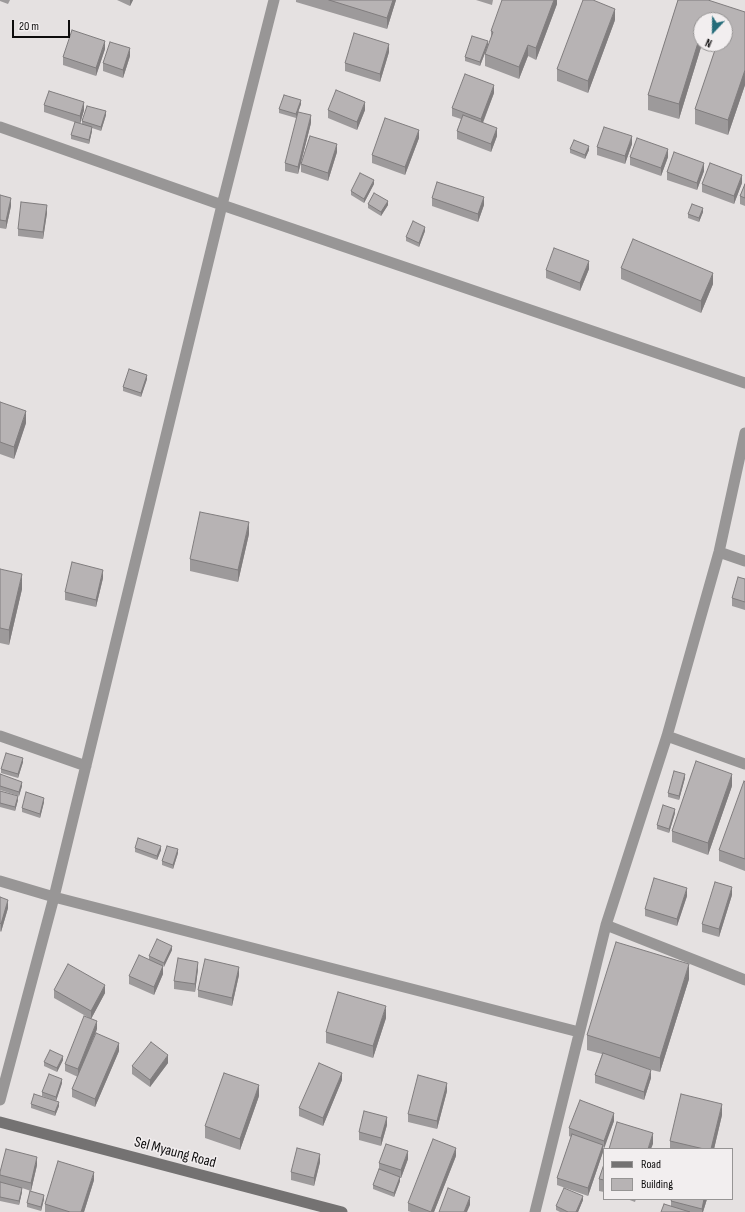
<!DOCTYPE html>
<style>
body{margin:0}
#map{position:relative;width:745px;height:1212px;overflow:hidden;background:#e5e1e1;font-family:"Sofia Sans Condensed",sans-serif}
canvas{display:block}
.legend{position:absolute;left:603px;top:1148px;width:130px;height:52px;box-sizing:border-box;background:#f2eeef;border:1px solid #969494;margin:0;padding:5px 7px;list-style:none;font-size:12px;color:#0d0c0c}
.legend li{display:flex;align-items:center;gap:8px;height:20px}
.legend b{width:20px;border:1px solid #969494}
.north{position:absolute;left:693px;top:12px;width:40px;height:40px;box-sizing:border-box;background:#f2eeef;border:1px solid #969494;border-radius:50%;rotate:202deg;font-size:11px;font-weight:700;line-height:16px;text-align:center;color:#0d0c0c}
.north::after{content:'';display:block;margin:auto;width:14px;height:18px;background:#256c7a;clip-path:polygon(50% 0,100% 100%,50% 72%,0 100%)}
.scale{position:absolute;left:12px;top:20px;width:58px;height:18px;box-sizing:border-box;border:2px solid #0d0c0c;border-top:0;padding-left:5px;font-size:12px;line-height:14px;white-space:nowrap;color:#0d0c0c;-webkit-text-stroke:3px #f2eeef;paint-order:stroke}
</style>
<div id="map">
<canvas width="745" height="1212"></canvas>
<ul class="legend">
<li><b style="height:5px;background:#747272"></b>Road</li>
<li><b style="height:11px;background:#b7b3b4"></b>Building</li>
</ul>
<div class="north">N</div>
<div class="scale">20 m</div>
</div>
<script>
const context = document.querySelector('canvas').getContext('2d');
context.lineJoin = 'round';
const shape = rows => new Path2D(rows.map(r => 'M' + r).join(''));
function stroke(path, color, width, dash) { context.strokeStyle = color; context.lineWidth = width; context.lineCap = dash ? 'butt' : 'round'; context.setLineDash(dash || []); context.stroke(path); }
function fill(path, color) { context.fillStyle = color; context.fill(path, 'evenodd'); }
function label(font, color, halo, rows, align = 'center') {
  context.font = font + ' "Sofia Sans Condensed",sans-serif'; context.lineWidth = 3; context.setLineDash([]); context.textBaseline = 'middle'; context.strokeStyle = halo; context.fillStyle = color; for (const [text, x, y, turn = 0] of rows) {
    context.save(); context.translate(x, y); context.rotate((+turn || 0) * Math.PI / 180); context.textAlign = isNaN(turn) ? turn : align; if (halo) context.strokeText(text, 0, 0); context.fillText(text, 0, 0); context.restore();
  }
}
stroke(shape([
 [0,127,222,205,745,383],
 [719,552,745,561],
 [0,736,86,766],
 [667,736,745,764],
 [0,881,54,897,579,1032],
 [606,925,745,980],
 [0,1100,54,897,222,205,274,0],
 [535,1212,606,925,667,736,719,552,745,433]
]), '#989696', 11);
stroke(shape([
 [0,1122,342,1212]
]), '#747272', 11);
fill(shape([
 [0,0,10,0,8,4,0,1],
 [117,0,133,0,130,6],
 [296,0,396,0,387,29,296,2],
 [476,0,493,0,492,5],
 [557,0,557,4,536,60,528,56,519,79,485,66,485,54,491,38,491,31],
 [678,0,745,12,745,85,728,135,695,124,695,109,716,48,703,44,725,44,725,20,701,20,701,44,702,44,679,119,648,110,648,95],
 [615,20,588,93,557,81,557,69],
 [488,45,480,66,465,61,465,57],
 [105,49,96,76,63,65,63,57],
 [389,52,380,82,345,71,345,63],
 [130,56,123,78,103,71,103,63],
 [494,93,483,123,497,136,491,152,457,139,457,131,461,119,452,116,452,108],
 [301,104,296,118,279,113,279,109],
 [44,105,84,110,80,124,44,112],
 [328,110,365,110,357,130,328,118],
 [106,115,101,131,92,128,92,131,89,144,71,139,71,135,82,124,82,121],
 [311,123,298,174,285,171,285,163],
 [419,138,405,175,372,163,372,155],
 [632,144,625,164,597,155,597,147],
 [570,149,589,150,585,159,570,153],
 [337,152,328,181,301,172,301,164],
 [630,157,668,157,661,176,630,165],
 [704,171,697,190,667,180,667,172],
 [742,183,734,204,702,192,702,184],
 [374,184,364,203,351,195,351,191],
 [745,184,745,206,740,204,740,196],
 [0,195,11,206,6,229,0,228],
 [432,198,484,205,478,222,432,206],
 [368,204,388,205,381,216,368,208],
 [703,212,699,222,688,218,688,214],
 [47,213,43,239,18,236,18,229],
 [425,231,419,247,406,241,406,237],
 [621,268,713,284,701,313,621,279],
 [589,269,580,291,546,278,546,270],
 [147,379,141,397,123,391,123,387],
 [0,402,26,423,14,459,0,454],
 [249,534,238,582,190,571,190,559],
 [0,569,22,589,9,645,0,643],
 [103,578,96,607,65,600,65,592],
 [745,579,745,610,732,606,732,598],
 [23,762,18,778,1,773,1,769],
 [0,774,22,786,19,796,0,790],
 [685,778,679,800,668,797,668,793],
 [745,782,745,871,719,861,719,850],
 [732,786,708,855,672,842,672,831],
 [0,791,18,800,15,811,0,807],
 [44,802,40,818,22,812,22,808],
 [675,813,669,833,657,829,657,825],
 [135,848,161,850,157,860,135,852],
 [178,853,173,869,162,865,162,861],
 [732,895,719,937,702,932,702,924],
 [687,896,677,926,645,916,645,909],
 [0,897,8,908,1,932,0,931],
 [172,950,163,967,163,974,154,995,129,984,129,976,149,960,149,956],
 [198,969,195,992,174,989,174,981],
 [239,975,232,1006,198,997,198,990],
 [689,979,660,1072,644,1068,651,1078,644,1100,595,1083,595,1075,602,1054,587,1050,587,1035],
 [54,990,105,993,91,1019,54,998],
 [386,1018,373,1058,326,1043,326,1032],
 [97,1029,83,1065,119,1051,95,1107,72,1097,72,1089,78,1077,65,1071,65,1064],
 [63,1060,57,1072,44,1066,44,1062],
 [168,1063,150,1087,132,1074,132,1066],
 [342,1080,323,1126,299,1116,299,1108],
 [62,1083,56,1101,42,1096,42,1092],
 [447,1091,437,1129,408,1122,408,1114],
 [259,1096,240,1150,205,1138,205,1126],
 [31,1104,59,1106,55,1116,31,1108],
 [722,1115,714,1149,670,1149,670,1141],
 [614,1121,603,1149,603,1152,588,1196,557,1185,557,1178,571,1137,569,1136,569,1128],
 [387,1125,381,1146,359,1140,359,1132],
 [456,1156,434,1212,411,1212,408,1211,408,1203],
 [408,1159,401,1178,400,1178,400,1181,394,1197,373,1189,373,1185,379,1169,379,1163],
 [320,1162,314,1186,291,1180,291,1172],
 [604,1164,604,1192,599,1191,599,1179],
 [37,1165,31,1191,22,1188,22,1192,19,1205,0,1201,0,1172],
 [94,1180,84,1212,45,1212,45,1204],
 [44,1199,41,1211,27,1207,27,1203],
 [627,1199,636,1199,635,1202],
 [707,1199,703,1212,661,1212,671,1206,671,1201],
 [583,1200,578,1212,560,1212,556,1210,556,1206]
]), '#9d9a9b');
fill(shape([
 [130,0,133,0,130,6],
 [393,0,396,0,387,29,387,18],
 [554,0,557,0,557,4,536,60,536,48],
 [615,9,615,20,588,93,588,81],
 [701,33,701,44,702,44,679,119,679,104],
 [105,41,105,49,96,76,96,68],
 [488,41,488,45,480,66,480,62],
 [389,44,389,52,380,82,380,74],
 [528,45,528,56,519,79,519,67],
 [130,48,130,56,123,78,123,70],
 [745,70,745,85,728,135,728,120],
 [494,85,494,93,481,127,481,119],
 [301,100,301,104,296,118,296,114],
 [84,102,84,110,80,124,80,116],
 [365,102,365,110,357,130,357,122],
 [106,111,106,115,101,131,101,127],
 [311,115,311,123,298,174,298,167],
 [92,127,92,131,89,144,89,140],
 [497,128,497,136,491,152,491,144],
 [419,130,419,138,405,175,405,167],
 [632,136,632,144,625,164,625,156],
 [337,144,337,152,328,181,328,173],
 [589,146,589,150,585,159,585,155],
 [668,149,668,157,661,176,661,168],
 [704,163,704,171,697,190,697,183],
 [742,175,742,183,734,204,734,196],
 [374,180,374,184,364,203,364,199],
 [484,197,484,205,478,222,478,214],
 [11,198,11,206,6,229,6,221],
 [388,201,388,205,381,216,381,212],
 [47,205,47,213,43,239,43,232],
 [703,208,703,212,699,222,699,218],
 [425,227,425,231,419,247,419,243],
 [589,261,589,269,580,291,580,283],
 [713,273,713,284,701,313,701,301],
 [147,375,147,379,141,397,141,393],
 [26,411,26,423,14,459,14,447],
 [249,522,249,534,238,582,238,570],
 [103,570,103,578,96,607,96,600],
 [22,574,22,589,9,645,9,630],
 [23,758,23,762,18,778,18,774],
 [685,774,685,778,679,800,679,796],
 [732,774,732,786,708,855,708,843],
 [22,782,22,786,19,796,19,792],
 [18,796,18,800,15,811,15,807],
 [44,798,44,802,40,818,40,814],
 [675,809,675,813,669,833,669,829],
 [161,846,161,850,157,860,157,856],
 [178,849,178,853,173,869,173,865],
 [732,887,732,895,719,937,719,929],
 [687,888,687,896,677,926,677,919],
 [8,900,8,908,1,932,1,924],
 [172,946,172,950,164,967,164,963],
 [198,962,198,969,195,992,195,984],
 [689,964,689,979,660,1072,660,1058],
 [163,966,163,974,154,995,154,987],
 [239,967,239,975,232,1006,232,998],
 [105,985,105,993,91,1019,91,1011],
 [386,1006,386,1018,373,1058,373,1046],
 [97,1021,97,1029,78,1077,78,1069],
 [119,1043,119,1051,95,1107,95,1099],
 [168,1055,168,1063,150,1087,150,1080],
 [63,1056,63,1060,57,1072,57,1068],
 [651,1070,651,1078,644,1100,644,1092],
 [342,1073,342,1080,323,1126,323,1118],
 [62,1079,62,1083,56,1101,56,1097],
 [447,1083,447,1091,437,1129,437,1121],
 [259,1085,259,1096,240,1150,240,1139],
 [59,1102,59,1106,55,1116,55,1112],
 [722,1104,722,1115,714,1149,711,1149],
 [614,1113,614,1121,604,1149,604,1141],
 [387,1117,387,1125,381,1146,381,1138],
 [653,1133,653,1144,651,1149,648,1149],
 [603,1145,603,1152,588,1196,588,1188],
 [456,1148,456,1156,434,1212,431,1212],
 [408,1151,408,1159,401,1178,401,1170],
 [320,1154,320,1162,314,1186,314,1178],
 [37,1157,37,1165,31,1191,31,1183],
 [94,1172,94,1180,84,1212,81,1212],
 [400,1177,400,1181,394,1197,394,1193],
 [22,1188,22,1192,19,1205,19,1201],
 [44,1195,44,1199,41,1211,41,1207],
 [583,1196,583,1200,578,1212,576,1212],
 [470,1197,470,1205,467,1212,464,1212],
 [704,1199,707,1199,703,1212,702,1212,702,1209]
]), '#807d7e');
const building = shape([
 [329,0,393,0,387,18,329,0],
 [502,0,554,0,536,48,528,45,519,67,485,54,493,32,491,31,502,0],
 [583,0,593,0,615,9,588,81,557,69,583,0],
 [678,0,708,0,745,12,745,70,728,120,695,109,717,44,725,44,725,20,701,20,701,33,679,104,648,95,678,0],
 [72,30,105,41,96,68,63,57,72,30],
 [354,33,389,44,380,74,345,63,354,33],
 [472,36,488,41,480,62,465,57,472,36],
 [110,42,130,48,123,70,103,63,110,42],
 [465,74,494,85,481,119,452,108,465,74],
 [336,90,365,102,357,122,328,110,336,90],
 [49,91,84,102,80,116,44,105,49,91],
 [284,95,301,100,296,114,279,109,284,95],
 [87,106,106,111,101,127,82,121,87,106],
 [298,112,311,115,298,167,285,163,298,112],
 [463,115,497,128,491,144,457,131,463,115],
 [385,118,419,130,405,167,372,155,385,118],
 [75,122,92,127,89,140,71,135,75,122],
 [604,127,632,136,625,156,597,147,604,127],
 [310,136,337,144,328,173,301,164,310,136],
 [637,138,668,149,661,168,630,157,637,138],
 [574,140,589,146,585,155,570,149,574,140],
 [674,152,704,163,697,183,667,172,674,152],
 [710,163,742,175,734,196,702,184,710,163],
 [360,173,374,180,364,199,351,191,360,173],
 [437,182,484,197,478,214,432,198,437,182],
 [745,184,745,198,740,196,745,184],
 [374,193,388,201,381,212,368,204,374,193],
 [0,195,11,198,6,221,0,220,0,195],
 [21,202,47,205,43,232,18,229,21,202],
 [692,204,703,208,699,218,688,214,692,204],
 [413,221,425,227,419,243,406,237,413,221],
 [633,239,713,273,701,301,621,268,633,239],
 [554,248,589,261,580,283,546,270,554,248],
 [129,369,147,375,141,393,123,387,129,369],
 [0,402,26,411,14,447,0,442,0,402],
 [200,512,249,522,238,570,190,559,200,512],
 [72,562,103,570,96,600,65,592,72,562],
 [0,569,22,574,9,630,0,628,0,569],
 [738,577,745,579,745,602,732,598,738,577],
 [6,753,23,758,18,774,1,769,6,753],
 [696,761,732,774,708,843,672,831,696,761],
 [674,771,685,774,679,796,668,793,674,771],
 [0,774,22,782,19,792,0,786,0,774],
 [744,781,745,782,745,859,719,850,744,781],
 [0,791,18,796,15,807,0,803,0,791],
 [26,792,44,798,40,814,22,808,26,792],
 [663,805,675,809,669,829,657,825,663,805],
 [138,838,161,846,157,856,135,848,138,838],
 [167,846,178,849,173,865,162,861,167,846],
 [654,878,687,888,677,919,645,909,654,878],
 [715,882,732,887,719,929,702,924,715,882],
 [0,897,8,900,1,924,0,923,0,897],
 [157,939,172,946,164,963,149,956,157,939],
 [616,942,689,964,660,1058,587,1035,616,942],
 [139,955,163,966,154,987,129,976,139,955],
 [178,958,198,962,195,984,174,981,178,958],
 [205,959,239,967,232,998,198,990,205,959],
 [68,964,105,985,91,1011,54,990,68,964],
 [338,992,386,1006,373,1046,326,1032,338,992],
 [84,1016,97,1021,78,1069,65,1064,84,1016],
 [96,1033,119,1043,95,1099,72,1089,96,1033],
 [151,1042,168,1055,150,1080,132,1066,151,1042],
 [50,1050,63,1056,57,1068,44,1062,50,1050],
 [603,1053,651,1070,644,1092,595,1075,603,1053],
 [319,1063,342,1073,323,1118,299,1108,319,1063],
 [224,1073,259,1085,240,1139,205,1126,224,1073],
 [49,1074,62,1079,56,1097,42,1092,49,1074],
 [418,1075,447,1083,437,1121,408,1114,418,1075],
 [34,1094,59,1102,55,1112,31,1104,34,1094],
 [681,1094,722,1104,711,1149,704,1149,670,1141,681,1094],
 [580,1100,614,1113,604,1141,569,1128,580,1100],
 [364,1111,387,1117,381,1138,359,1132,364,1111],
 [617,1122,653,1133,648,1149,609,1149,617,1122],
 [572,1134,603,1145,588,1188,557,1178,572,1134],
 [433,1139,456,1148,431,1212,408,1203,433,1139],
 [386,1144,408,1151,401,1170,379,1163,386,1144],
 [297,1148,320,1154,314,1178,291,1172,297,1148],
 [6,1149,37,1157,31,1183,0,1175,0,1172,6,1149],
 [58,1161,94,1172,81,1212,70,1212,45,1204,58,1161],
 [604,1164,604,1180,599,1179,604,1164],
 [379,1169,400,1177,394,1193,373,1185,379,1169],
 [0,1182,22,1188,19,1201,0,1197,0,1182],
 [448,1188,470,1197,464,1212,439,1212,448,1188],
 [564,1188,583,1196,576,1212,568,1212,556,1206,564,1188],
 [30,1191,44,1195,41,1207,27,1203,30,1191],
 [672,1199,704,1199,702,1209,671,1201,672,1199],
 [664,1204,690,1212,661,1212,664,1204]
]);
fill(building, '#b7b3b4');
stroke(building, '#807d7e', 1);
label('15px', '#0d0c0c', '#f2eeef', [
 ["Sel Myaung Road",175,1153,15]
]);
</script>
